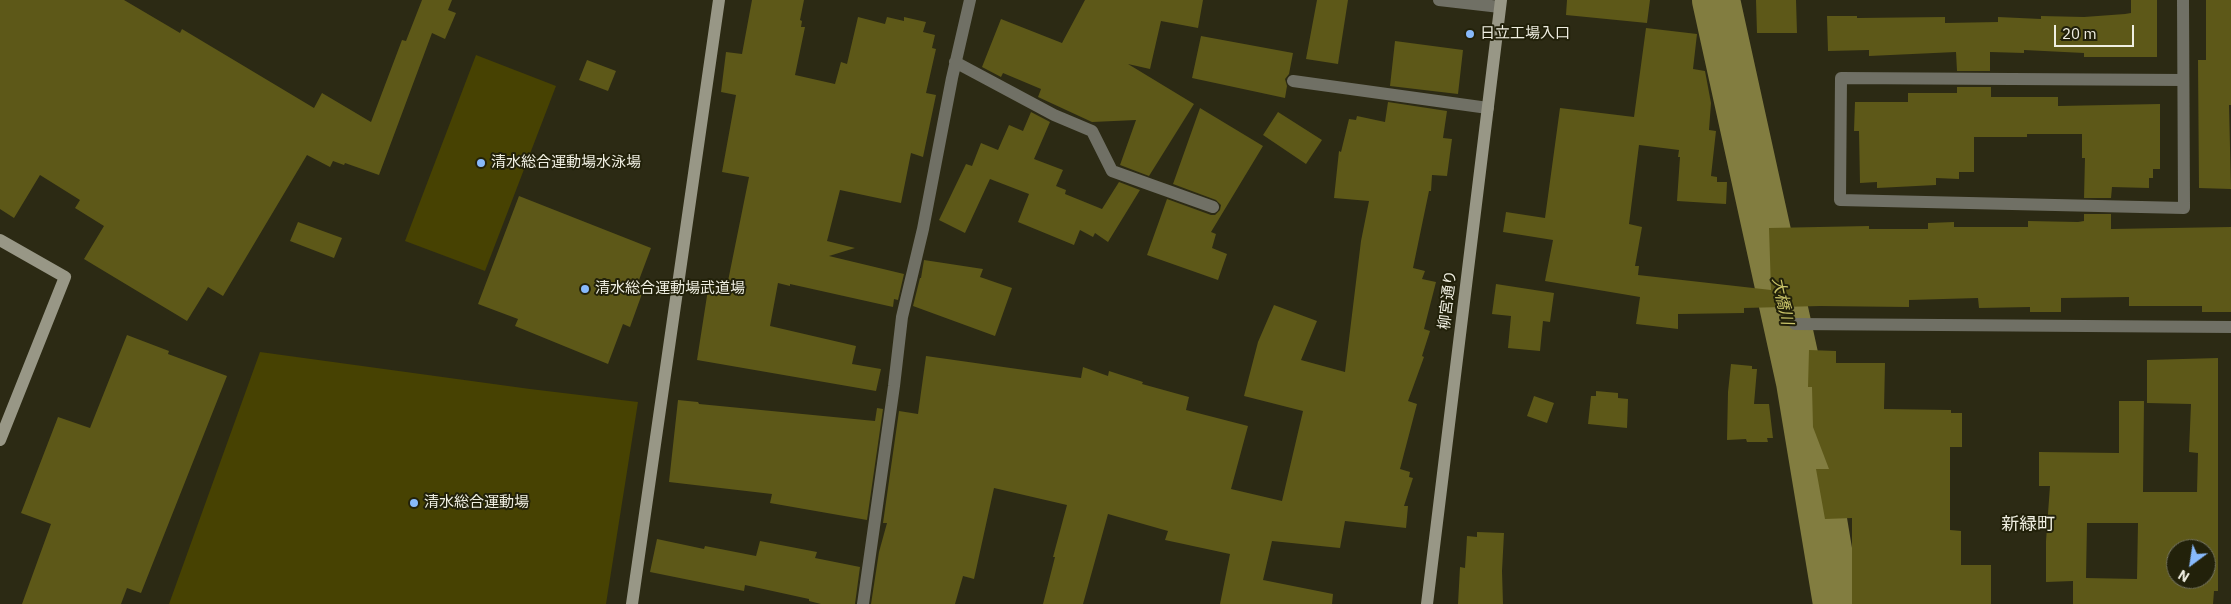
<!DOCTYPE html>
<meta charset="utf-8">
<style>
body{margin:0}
#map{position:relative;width:2231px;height:604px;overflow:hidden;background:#2c2a14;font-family:"IBM Plex Sans",sans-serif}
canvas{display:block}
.north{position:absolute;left:2166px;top:539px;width:50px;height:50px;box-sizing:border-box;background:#22210a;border:1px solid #747360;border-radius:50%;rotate:211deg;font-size:14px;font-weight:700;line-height:20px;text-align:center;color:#efeee1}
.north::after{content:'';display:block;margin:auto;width:18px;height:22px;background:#88bafc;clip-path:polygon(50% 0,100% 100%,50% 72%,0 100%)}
.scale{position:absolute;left:2054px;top:25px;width:80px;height:22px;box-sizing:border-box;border:2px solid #efeee1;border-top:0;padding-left:6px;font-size:15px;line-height:18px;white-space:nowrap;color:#efeee1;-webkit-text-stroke:4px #22210a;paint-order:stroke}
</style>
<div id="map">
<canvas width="2231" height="604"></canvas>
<div class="north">N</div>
<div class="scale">20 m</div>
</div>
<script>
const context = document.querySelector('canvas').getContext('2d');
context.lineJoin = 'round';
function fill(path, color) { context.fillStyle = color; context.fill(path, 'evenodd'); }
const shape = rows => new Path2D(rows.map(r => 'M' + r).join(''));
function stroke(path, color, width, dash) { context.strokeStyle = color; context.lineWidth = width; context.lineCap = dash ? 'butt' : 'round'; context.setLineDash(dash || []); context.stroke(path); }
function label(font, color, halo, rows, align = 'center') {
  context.font = font + ' "IBM Plex Sans","Noto Sans JP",sans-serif'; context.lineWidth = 4; context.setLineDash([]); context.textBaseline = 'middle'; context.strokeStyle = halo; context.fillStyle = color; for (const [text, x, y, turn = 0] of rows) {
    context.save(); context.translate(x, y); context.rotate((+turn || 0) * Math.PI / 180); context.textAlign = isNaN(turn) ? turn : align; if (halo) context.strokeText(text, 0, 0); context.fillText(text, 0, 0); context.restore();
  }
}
fill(shape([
 [476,55,556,86,485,271,405,241],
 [260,352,530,389,638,402,606,604,169,604]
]), '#474202');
stroke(shape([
 [1716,0,1800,382,1837,604]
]), '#827d40', 48);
fill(shape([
 [0,0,124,0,180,33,182,29,314,108,322,93,371,122,402,40,406,41,422,0,452,0,448,10,456,13,445,39,432,33,379,175,345,163,344,165,333,161,330,167,307,155,223,296,208,287,187,321,84,259,104,226,75,208,80,200,40,175,14,218,0,209],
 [752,0,804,0,800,20,802,21,801,27,805,27,795,75,835,84,841,62,847,64,858,17,885,24,887,17,904,21,904,17,926,22,923,32,935,35,932,48,936,49,926,93,936,95,923,157,911,153,901,203,840,190,827,241,855,248,829,256,904,274,898,300,894,299,893,307,790,284,790,286,778,283,770,326,856,346,852,364,881,369,876,391,697,360,709,283,727,286,749,177,722,172,736,95,721,92,726,52,742,54],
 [1085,0,1203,0,1198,28,1161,21,1150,69,1128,64,1194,104,1149,176,1120,165,1136,120,1092,122,1038,97,1041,89,1003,73,1001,77,982,67,1001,19,1062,43],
 [1317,0,1348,0,1338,64,1306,59],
 [1567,0,1650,0,1647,23,1566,15],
 [1756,0,1796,0,1797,33,1757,33],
 [2131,0,2157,0,2157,57,2084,57,2084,53,2024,50,2024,53,1990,52,1990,71,1957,71,1956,52,1869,56,1869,50,1828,51,1827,16,1857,16,1857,18,1945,17,1945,23,1998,22,1998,17,2041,19,2041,16,2084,17,2125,14,2131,13],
 [2206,0,2231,0,2231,105,2229,105,2231,189,2199,188,2198,60,2206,60],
 [1646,28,1697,34,1693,69,1705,71,1711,103,1709,130,1716,131,1711,176,1717,177,1717,182,1727,182,1726,204,1677,201,1680,157,1678,157,1679,150,1639,145,1629,224,1642,227,1635,266,1639,266,1638,275,1771,290,1769,228,1869,226,1869,229,1928,229,1928,223,1954,222,1954,227,2028,227,2028,221,2078,222,2084,221,2084,214,2111,214,2111,229,2231,227,2231,312,2202,312,2202,306,2129,306,2129,297,2061,298,2061,312,2030,312,2030,307,1979,308,1978,298,1909,300,1909,307,1820,306,1744,308,1744,313,1678,314,1678,329,1636,324,1640,297,1545,281,1553,240,1503,232,1506,212,1545,218,1560,108,1634,117],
 [1201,36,1293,53,1289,74,1285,79,1287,86,1285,98,1192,78],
 [1395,41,1463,50,1458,94,1390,86],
 [587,60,616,71,608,91,579,80],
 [1957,87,1991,87,1991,97,2058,97,2058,106,2160,104,2160,169,2153,169,2153,178,2149,178,2149,188,2112,187,2111,198,2084,198,2085,158,2082,158,2082,134,2027,134,2027,137,1974,137,1974,172,1959,172,1959,179,1936,178,1936,185,1877,188,1877,182,1860,183,1859,131,1854,131,1855,102,1908,102,1908,93,1957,93],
 [1388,102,1447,111,1443,138,1452,139,1447,176,1432,175,1431,191,1429,191,1413,268,1425,271,1422,279,1436,282,1424,329,1430,331,1422,356,1424,357,1408,401,1417,404,1400,469,1410,472,1409,477,1413,478,1404,506,1408,506,1406,528,1345,521,1340,548,1272,541,1263,580,1333,594,1332,604,1220,604,1230,554,1165,540,1168,531,1108,514,1083,604,1043,604,1055,557,1053,557,1067,505,994,488,974,579,963,576,955,604,871,604,879,552,887,523,883,523,899,411,918,414,926,356,1081,378,1083,367,1108,376,1109,371,1143,382,1142,384,1189,397,1186,410,1248,426,1231,489,1282,501,1303,411,1244,396,1258,342,1274,305,1317,321,1301,360,1345,372,1361,241,1369,201,1334,198,1339,151,1341,152,1349,119,1356,120,1357,116,1385,122],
 [1200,108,1263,146,1211,232,1216,234,1212,248,1227,254,1218,280,1147,255,1167,199,1211,215,1215,215,1220,210,1221,205,1216,200,1173,184],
 [1031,112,1050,122,1034,159,1063,170,1056,186,1066,190,1065,194,1102,209,1119,182,1140,190,1108,242,1095,233,1093,237,1080,230,1074,245,1018,222,1029,194,990,179,965,233,939,220,966,164,972,166,981,143,998,150,1009,125,1023,131],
 [1278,112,1322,140,1306,164,1263,135],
 [519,196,651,248,636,288,643,291,630,327,623,324,608,364,515,326,518,319,478,304],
 [298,222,342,238,334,258,290,241],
 [924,260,983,269,980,277,1012,288,995,336,913,306,920,278,921,278],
 [1496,284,1554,293,1550,322,1543,321,1540,351,1508,348,1511,316,1492,314],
 [127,335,169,351,168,354,227,376,141,593,127,588,121,604,22,604,51,524,21,513,58,417,90,428],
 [1809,350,1836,351,1836,363,1885,363,1884,409,1951,410,1951,413,1962,413,1962,447,1950,447,1950,530,1961,531,1961,565,1991,565,1991,604,1852,604,1852,518,1825,519,1816,469,1829,469,1813,427,1812,387,1808,387],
 [2218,358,2218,591,2214,591,2213,604,2073,604,2073,581,2046,582,2046,541,2050,486,2039,486,2039,452,2119,453,2119,401,2144,401,2143,492,2197,492,2198,453,2189,452,2191,404,2147,403,2147,360],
 [2087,523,2138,523,2137,579,2086,578],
 [2176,549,2206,549,2206,579,2176,579],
 [1731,364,1752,366,1752,369,1757,369,1754,404,1769,404,1773,438,1767,438,1768,442,1747,442,1746,439,1727,440,1728,392],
 [1596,391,1618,393,1618,398,1628,399,1627,428,1588,424,1591,396,1596,396],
 [1534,396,1554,403,1547,423,1527,416],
 [678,400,698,402,699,404,875,421,877,408,883,409,867,520,770,503,772,494,669,482],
 [1477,532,1504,533,1502,571,1503,604,1458,604,1460,567,1465,568,1467,536,1477,537],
 [657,539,704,549,705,546,756,556,760,541,817,552,815,558,860,567,855,604,821,604,809,601,809,599,745,585,744,591,650,572]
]), '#5d5818');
stroke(shape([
 [1439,0,1500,7],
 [2183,0,2184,208,1840,200,1841,78,2183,80],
 [955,62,1054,115,1092,131,1112,171,1213,207],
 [1293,81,1488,108],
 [1795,324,2231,327],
 [863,604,894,386,902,317,923,229,952,78,970,0]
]), '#707065', 12);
stroke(shape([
 [0,240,65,277,0,440],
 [632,604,719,0],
 [1427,604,1501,0]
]), '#989786', 12);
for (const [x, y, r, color] of [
 [1470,34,5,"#88bafc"],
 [481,163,5,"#88bafc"],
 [585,289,5,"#88bafc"],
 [414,503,5,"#88bafc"]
]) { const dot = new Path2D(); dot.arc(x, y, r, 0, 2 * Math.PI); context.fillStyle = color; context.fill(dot); stroke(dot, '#22210a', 2); }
label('15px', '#efeee1', '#22210a', [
 ["日立工場入口",1480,34],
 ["清水総合運動場水泳場",491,163],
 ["清水総合運動場武道場",595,289],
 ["清水総合運動場",424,503]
], 'left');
label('15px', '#efeee1', '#22210a', [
 ["柳宮通り",1448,300,-83]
]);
label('italic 16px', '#c9c368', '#22210a', [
 ["大橋川",1782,301,78]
]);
label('18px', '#efeee1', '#22210a', [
 ["新緑町",2028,525]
]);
</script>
